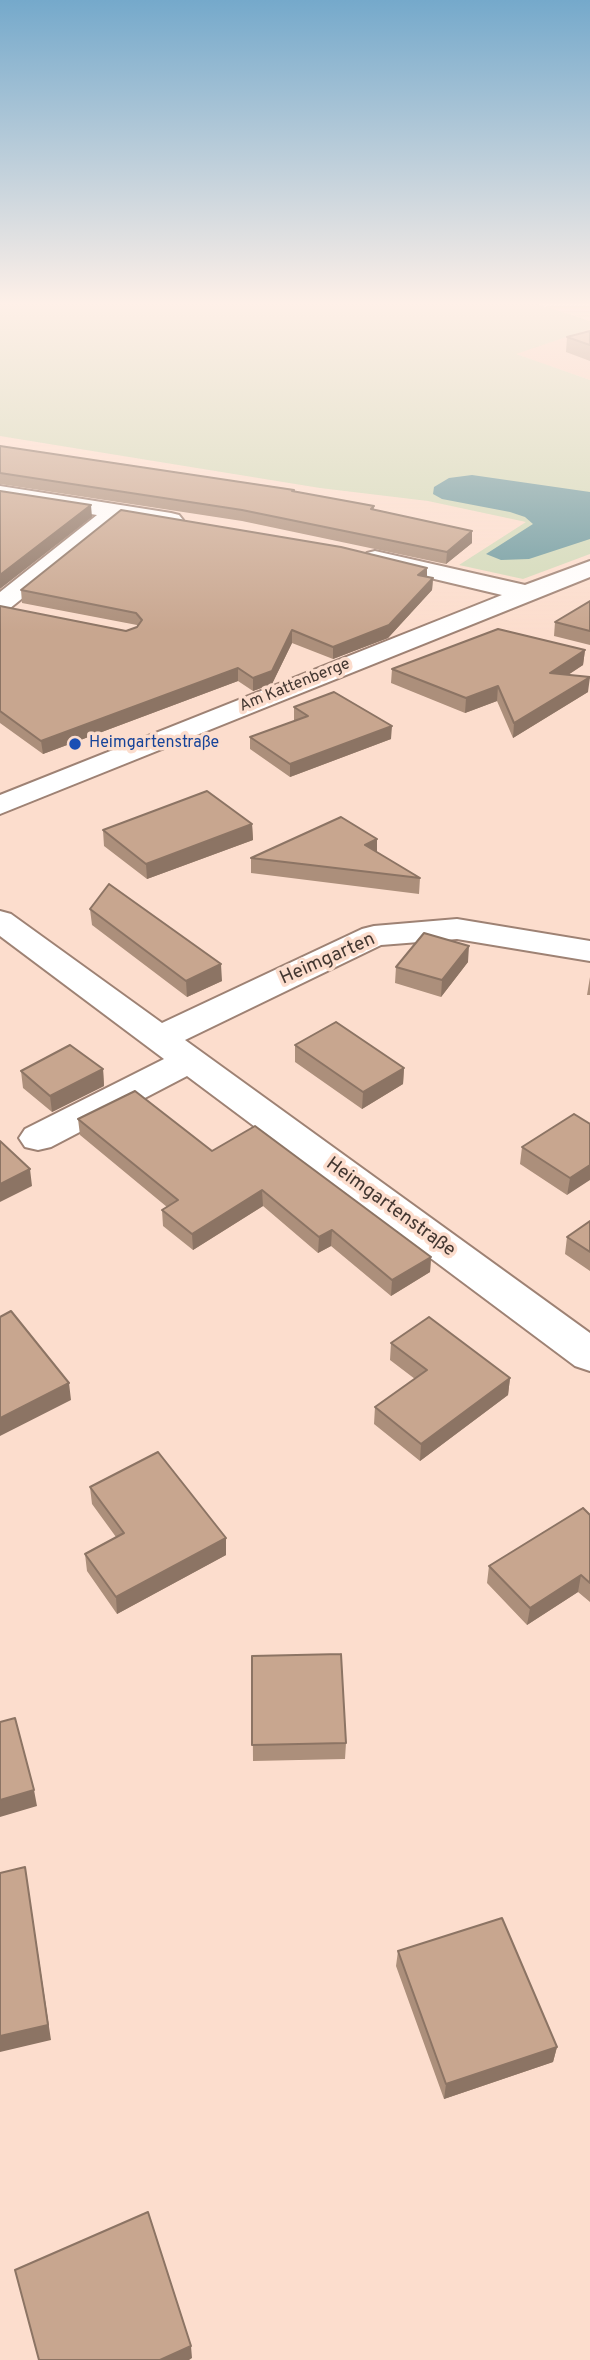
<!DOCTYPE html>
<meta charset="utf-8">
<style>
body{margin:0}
canvas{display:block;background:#fcddcd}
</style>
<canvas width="590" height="2360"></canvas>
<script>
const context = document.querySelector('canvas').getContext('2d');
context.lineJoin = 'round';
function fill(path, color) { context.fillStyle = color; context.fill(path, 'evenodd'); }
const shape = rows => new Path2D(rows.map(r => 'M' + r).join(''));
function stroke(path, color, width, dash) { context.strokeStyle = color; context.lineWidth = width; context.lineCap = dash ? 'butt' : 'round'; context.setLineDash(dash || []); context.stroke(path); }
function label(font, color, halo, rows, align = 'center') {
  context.font = font + ' Overpass,sans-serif'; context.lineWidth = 7; context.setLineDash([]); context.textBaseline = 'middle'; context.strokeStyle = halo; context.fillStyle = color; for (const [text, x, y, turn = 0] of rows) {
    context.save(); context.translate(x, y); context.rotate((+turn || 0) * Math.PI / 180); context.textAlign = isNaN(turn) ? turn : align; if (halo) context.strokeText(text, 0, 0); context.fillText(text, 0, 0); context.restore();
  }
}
fill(shape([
 [590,329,590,380,515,354]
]), '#f6cfbc');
fill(shape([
 [0,302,531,302,590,321,590,329,516,354,590,380,590,554,523,579,459,565,526,522,428,501,320,488,0,436]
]), '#d1dab9');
fill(shape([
 [472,475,590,492,590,539,529,559,501,560,486,554,533,524,525,517,510,512,442,499,433,494,434,487,449,478]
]), '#6a999f');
const minor = shape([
 [0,486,171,513,179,515,183,520,179,525,171,527,121,519,9,609,0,611,0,592,97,515,0,500,0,486],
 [375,551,525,585,590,561,590,577,0,814,0,795,502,595,367,563,363,558,367,553,375,551],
 [0,911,11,914,162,1023,362,929,374,926,457,919,590,941,590,961,457,939,381,945,185,1040,590,1333,590,1371,575,1366,187,1076,51,1147,38,1150,25,1147,19,1138,25,1129,164,1059,0,936,0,911]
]);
stroke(minor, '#9e8274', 4);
fill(minor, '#fff');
fill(shape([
 [590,331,590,361,566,352,567,337],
 [0,446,294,492,374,506,374,509,472,543,446,564,242,521,0,484],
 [427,577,433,578,432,590,388,638,333,659,292,643,272,684,253,691,238,681,43,754,0,723,0,606,126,631,137,627,137,625,22,603,21,590],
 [590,601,590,645,554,636,555,622],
 [585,650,583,665,568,675,588,692,513,738,497,701,465,713,391,683,392,669],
 [294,707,391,739,290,777,250,749,250,737,296,720,294,720],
 [252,824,253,840,147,879,104,846,103,830],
 [377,839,377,852,420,878,419,894,251,873,251,858],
 [90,909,222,981,187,997,92,925],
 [468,962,441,997,395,983,396,967],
 [590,977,590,995,587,995],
 [295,1045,404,1068,403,1084,362,1109,295,1062],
 [103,1069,104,1086,52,1112,23,1088,21,1071],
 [78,1119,212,1151,431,1257,430,1272,391,1296,331,1246,318,1253,263,1206,193,1250,163,1226,162,1210,167,1207,80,1135],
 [590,1124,567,1195,520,1164,522,1147],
 [590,1221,590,1271,565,1254,567,1237],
 [391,1343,510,1378,508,1395,420,1461,374,1424,375,1407,415,1379,390,1360],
 [90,1487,226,1538,226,1555,117,1614,87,1571,85,1554,116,1537,92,1504],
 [590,1515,590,1602,578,1592,527,1625,487,1583,489,1566],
 [252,1656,346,1743,345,1759,253,1761],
 [398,1951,557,2047,553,2062,444,2099,396,1966]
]), '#ac8f7b');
fill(shape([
 [91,505,92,517,0,589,0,575],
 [472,531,472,543,446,564,447,552],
 [427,568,427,580,418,575],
 [433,578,432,590,388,638,333,659,333,647],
 [292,630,292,643,272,684,253,691,253,678],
 [585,650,583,665,548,688,550,673],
 [238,668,238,681,43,754,41,741],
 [590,677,588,692,513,738,514,723],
 [498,686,497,701,465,713,466,698],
 [392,726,391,739,290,777,290,764],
 [252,824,253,840,147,879,146,864],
 [377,839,377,855,365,845],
 [469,946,468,962,441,997,442,980],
 [221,964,222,981,187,997,186,981],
 [404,1068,403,1084,362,1109,363,1092],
 [103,1069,104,1086,52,1112,50,1096],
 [590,1165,590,1180,567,1195,570,1178],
 [30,1169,32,1186,0,1202,0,1184],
 [262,1190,263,1206,193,1250,192,1234],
 [332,1230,331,1246,318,1253,319,1237],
 [431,1257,430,1272,391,1296,392,1280],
 [510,1378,508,1395,420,1461,421,1444],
 [69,1383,71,1400,0,1436,0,1418],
 [226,1538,226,1555,117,1614,116,1597],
 [581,1575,578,1592,527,1625,530,1608],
 [34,1790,37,1806,0,1817,0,1800],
 [25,1867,51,2040,0,2052,0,2036],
 [557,2047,553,2062,444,2099,446,2084],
 [191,2346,192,2358,189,2360,160,2360]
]), '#8c7464');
const building = shape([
 [590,331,590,345,567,337,590,331],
 [0,446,294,490,292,491,374,506,371,509,472,531,447,552,242,510,0,473,0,446],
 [0,491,91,505,0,575,0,491],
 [121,510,341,547,427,568,418,575,433,578,389,625,333,647,292,630,272,671,253,678,238,668,41,741,0,711,0,606,126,631,137,627,142,620,136,613,21,590,121,510],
 [590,601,590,631,555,622,590,601],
 [498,629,585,650,550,673,590,677,514,723,498,686,466,698,392,669,498,629],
 [334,692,392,726,290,764,250,737,308,716,294,707,334,692],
 [207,791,252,824,146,864,103,830,207,791],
 [341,817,377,839,365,845,420,878,251,858,341,817],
 [109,884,221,964,186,981,90,909,109,884],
 [424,933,469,946,442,980,396,967,424,933],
 [336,1022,404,1068,363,1092,295,1045,336,1022],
 [70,1045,103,1069,50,1096,21,1071,70,1045],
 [135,1091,212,1151,255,1126,431,1257,392,1280,332,1230,319,1237,262,1190,192,1234,162,1210,178,1200,78,1119,135,1091],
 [574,1114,590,1124,590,1165,570,1178,522,1147,574,1114],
 [0,1141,30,1169,0,1184,0,1141],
 [590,1221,590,1252,567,1237,590,1221],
 [11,1311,69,1383,0,1418,0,1317,11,1311],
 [429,1317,510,1378,421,1444,375,1407,427,1370,391,1343,429,1317],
 [158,1452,226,1538,116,1597,85,1554,124,1533,90,1487,158,1452],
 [583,1508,590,1515,590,1583,581,1575,530,1608,489,1566,583,1508],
 [341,1654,346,1743,252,1745,252,1656,341,1654],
 [15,1718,34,1790,0,1800,0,1722,15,1718],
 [25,1867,48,2025,0,2036,0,1873,25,1867],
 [502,1918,557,2047,446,2084,398,1951,502,1918],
 [148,2212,191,2346,160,2360,39,2360,15,2270,148,2212]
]);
fill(building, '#c8a68f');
stroke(building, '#8c7464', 2);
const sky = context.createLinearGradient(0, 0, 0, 632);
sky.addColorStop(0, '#75a9cb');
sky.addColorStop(0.48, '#fef0e8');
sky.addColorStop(1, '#fef0e800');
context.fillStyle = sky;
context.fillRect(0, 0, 590, 632);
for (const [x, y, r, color] of [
 [75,744,7,"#1a4fb4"]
]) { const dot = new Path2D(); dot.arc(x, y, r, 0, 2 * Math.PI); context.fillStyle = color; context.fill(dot); stroke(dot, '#fcddcd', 2.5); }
label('16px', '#433731', '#fcddcd', [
 ["Am Kattenberge",295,686,-22]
]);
label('16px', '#164399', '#fcddcd', [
 ["Heimgartenstraße",89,744]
], 'left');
label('19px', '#433731', '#fcddcd', [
 ["Heimgarten",328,960,-24],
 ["Heimgartenstraße",390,1208,36]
]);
</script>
